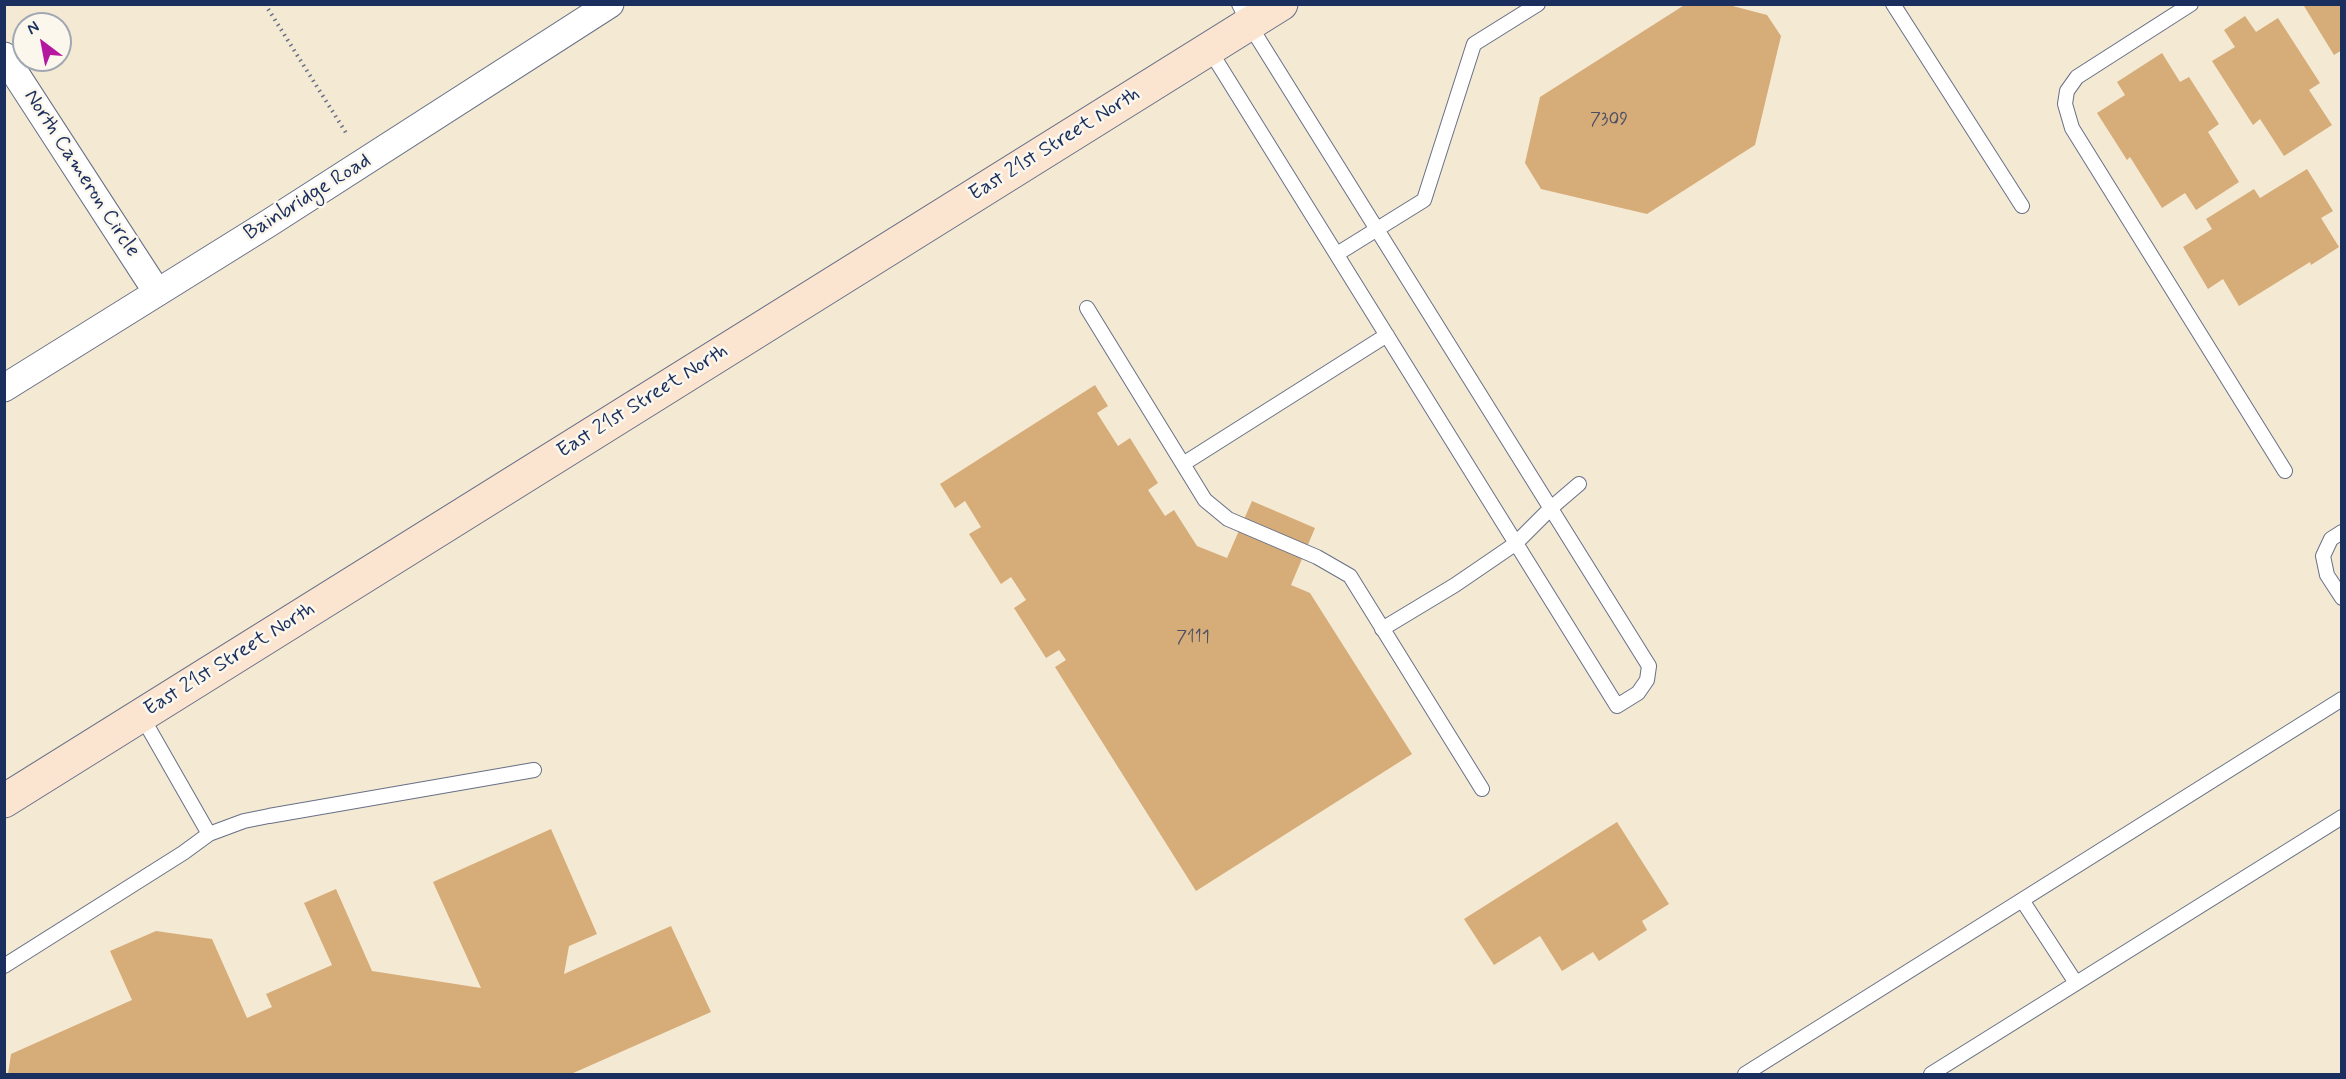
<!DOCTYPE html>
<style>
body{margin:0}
#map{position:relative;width:2346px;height:1079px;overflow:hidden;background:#f4e9d2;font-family:Mynerve,sans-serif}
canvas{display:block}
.frame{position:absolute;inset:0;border:6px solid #1b2f5e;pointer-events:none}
.north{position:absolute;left:12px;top:12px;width:60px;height:60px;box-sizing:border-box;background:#fbf7ec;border:2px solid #a1a7b3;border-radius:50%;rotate:328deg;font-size:16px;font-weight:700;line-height:24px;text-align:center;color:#1b2f5e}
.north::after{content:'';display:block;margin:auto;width:21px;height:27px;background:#b5179e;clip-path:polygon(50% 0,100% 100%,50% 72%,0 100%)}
</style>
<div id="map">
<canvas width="2346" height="1079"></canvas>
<div class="frame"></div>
<div class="north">N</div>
</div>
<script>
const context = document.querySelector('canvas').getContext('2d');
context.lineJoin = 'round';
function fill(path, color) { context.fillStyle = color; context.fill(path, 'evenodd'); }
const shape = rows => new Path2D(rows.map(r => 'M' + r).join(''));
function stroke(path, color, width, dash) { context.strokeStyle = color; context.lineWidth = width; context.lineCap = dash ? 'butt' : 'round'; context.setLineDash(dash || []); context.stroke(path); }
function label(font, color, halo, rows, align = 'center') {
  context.font = font + ' Mynerve,sans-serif'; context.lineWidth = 5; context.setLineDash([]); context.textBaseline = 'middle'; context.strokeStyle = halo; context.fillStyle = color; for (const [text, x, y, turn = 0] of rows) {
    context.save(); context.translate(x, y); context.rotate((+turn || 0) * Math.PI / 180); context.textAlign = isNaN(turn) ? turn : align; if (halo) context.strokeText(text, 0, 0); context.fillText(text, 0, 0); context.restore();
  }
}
fill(shape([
 [1686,4,1725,4,1767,15,1781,36,1755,145,1647,214,1541,189,1525,163,1540,97],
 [2306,4,2342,4,2342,50,2334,55,2304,6],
 [2245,16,2256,32,2278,18,2320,83,2309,90,2332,125,2284,156,2260,119,2253,125,2212,61,2235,47,2224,30],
 [2162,53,2180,82,2189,77,2219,124,2208,132,2239,182,2196,210,2185,193,2162,208,2130,157,2127,160,2097,113,2125,95,2117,82],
 [2307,169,2333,211,2321,218,2339,247,2311,265,2310,262,2239,306,2223,279,2208,289,2183,247,2212,229,2206,219,2254,189,2260,198],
 [1095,385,1108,406,1097,413,1118,446,1130,438,1158,483,1148,490,1165,516,1174,510,1197,546,1227,558,1252,501,1315,528,1291,585,1310,593,1412,754,1196,891,1055,667,1066,660,1059,650,1046,658,1014,608,1026,600,1011,577,1001,584,969,534,981,527,965,501,955,508,940,484],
 [1617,822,1669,904,1642,921,1647,930,1599,961,1593,952,1562,971,1540,936,1494,965,1464,919],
 [551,829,597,934,569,946,564,974,671,926,711,1012,571,1074,8,1074,11,1054,132,1000,110,951,156,931,212,939,247,1018,272,1007,266,994,332,965,304,903,336,889,372,971,481,988,433,882]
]), '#d6ac79');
const service = shape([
 [1893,4,2022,206],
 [2191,4,2077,77,2067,91,2065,104,2072,128,2285,471],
 [1209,49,1617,706,1638,693,1647,680,1649,666,1249,24,1239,4],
 [1337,254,1424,200,1474,44,1538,4],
 [1087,308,1205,500,1228,519,1317,557,1350,576,1482,789],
 [1183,464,1387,335],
 [2342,532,2331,539,2323,556,2327,575,2342,598],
 [1382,629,1455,585,1515,544,1551,508,1579,484],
 [209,834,244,821,269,816,534,770],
 [2022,900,2076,983],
 [4,966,183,853,209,834,141,715],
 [1745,1074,2342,699],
 [1931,1074,2342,817]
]);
const minor = shape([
 [4,56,157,292],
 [4,388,269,223,610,4]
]);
const secondary = shape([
 [4,801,1281,4]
]);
stroke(service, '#677087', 16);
stroke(minor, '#677087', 29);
stroke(secondary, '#677087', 35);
stroke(shape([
 [265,4,348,136]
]), '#677087', 4, [1.5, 4.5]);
stroke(service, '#fff', 14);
stroke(minor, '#fff', 27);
stroke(secondary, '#fce5d0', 33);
label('18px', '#4a4e65', null, [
 ["7309",1609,120],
 ["7111",1193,638]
]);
label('21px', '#1b2f5e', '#fbf7ec', [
 ["East 21st Street North",1055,145,-32],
 ["North Cameron Circle",81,174,57],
 ["Bainbridge Road",308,198,-32],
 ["East 21st Street North",643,402,-32],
 ["East 21st Street North",230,660,-32]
]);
</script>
